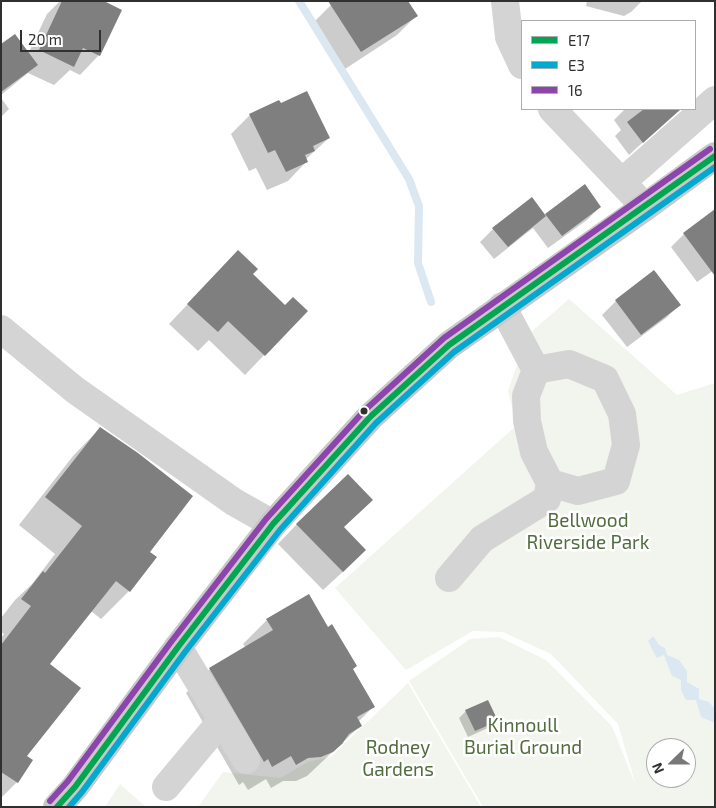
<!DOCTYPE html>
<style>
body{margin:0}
#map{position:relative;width:716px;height:808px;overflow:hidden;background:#fff;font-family:"Exo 2",sans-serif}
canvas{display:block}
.frame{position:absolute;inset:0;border:2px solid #303030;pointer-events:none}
.legend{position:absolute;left:521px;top:20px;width:175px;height:90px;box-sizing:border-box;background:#fff;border:1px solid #acacac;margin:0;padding:6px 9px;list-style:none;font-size:15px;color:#303030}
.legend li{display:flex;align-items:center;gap:10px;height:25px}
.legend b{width:25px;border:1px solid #acacac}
.north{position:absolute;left:646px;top:738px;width:50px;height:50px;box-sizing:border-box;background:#fff;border:1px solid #acacac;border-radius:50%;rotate:248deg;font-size:14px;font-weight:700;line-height:20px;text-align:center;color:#303030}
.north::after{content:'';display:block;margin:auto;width:18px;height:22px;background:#787878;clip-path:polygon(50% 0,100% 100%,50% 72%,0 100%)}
.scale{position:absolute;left:20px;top:30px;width:81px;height:22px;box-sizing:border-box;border:2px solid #303030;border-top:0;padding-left:6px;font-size:15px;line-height:18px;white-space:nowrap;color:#303030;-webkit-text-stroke:4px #fff;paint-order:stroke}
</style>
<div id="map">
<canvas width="716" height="808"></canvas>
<div class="frame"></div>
<ul class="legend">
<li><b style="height:6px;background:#00a651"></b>E17</li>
<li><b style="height:6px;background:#00a9ce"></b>E3</li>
<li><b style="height:6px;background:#8e44ad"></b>16</li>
</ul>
<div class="north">N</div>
<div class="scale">20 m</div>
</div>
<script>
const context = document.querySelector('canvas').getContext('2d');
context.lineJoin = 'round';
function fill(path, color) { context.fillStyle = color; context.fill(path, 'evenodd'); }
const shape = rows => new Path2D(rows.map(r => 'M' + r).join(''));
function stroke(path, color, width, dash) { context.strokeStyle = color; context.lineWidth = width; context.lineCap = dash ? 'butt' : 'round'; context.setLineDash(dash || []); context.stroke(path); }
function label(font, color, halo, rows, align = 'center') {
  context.font = font + ' "Exo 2",sans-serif'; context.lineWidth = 5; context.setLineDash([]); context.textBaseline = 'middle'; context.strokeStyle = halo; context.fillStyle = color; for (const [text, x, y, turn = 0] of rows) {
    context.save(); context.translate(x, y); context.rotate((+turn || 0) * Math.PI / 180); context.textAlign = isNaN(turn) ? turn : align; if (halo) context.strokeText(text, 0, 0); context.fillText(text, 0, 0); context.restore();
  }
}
fill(shape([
 [569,299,677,395,715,383,715,807,483,807,409,681,470,639,499,637,546,660,612,726,636,786,618,724,551,654,503,632,473,631,406,670,335,588,517,425,508,391,518,362,515,346],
 [656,748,686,748,686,778,656,778],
 [408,683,481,807,198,807,223,772,280,778,308,762,332,756],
 [120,784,146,807,105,807]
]), '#f1f5ed');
fill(shape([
 [653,636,659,645,665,648,667,655,679,660,687,671,687,682,699,689,699,699,709,702,715,709,715,723,701,717,696,700,686,700,681,690,681,680,672,676,664,655,657,658,653,651,648,641]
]), '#dbe8f2');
fill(shape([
 [60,1,80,1,99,55,80,75,70,70,54,85,28,73,1,95,1,46,28,54,47,14],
 [587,1,642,1,631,12,624,16,586,6],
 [331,5,416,16,397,35,342,71,312,24],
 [1,98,9,109,1,117],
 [625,109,674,109,676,112,629,155,615,136,621,130,614,120],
 [250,115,329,138,306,159,307,161,288,181,267,190,256,168,249,171,231,134],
 [585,186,600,207,587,220,548,248,533,228,494,259,480,242,493,229,545,216],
 [684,234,714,270,697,282,671,247],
 [219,271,251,274,285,307,306,311,245,375,209,340,198,351,169,324],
 [654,272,679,305,666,318,627,347,602,315,616,301],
 [100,428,148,552,155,557,129,591,101,619,91,611,49,664,25,756,17,782,1,798,1,638,4,634,1,632,1,618,15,600,32,584,55,554,19,525,73,456],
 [297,524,343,528,346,569,323,590,278,544],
 [267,620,352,670,373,707,358,722,360,726,307,776,296,781,283,781,271,788,266,779,248,790,243,782,239,785,186,693,210,669,246,648,243,644],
 [466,711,497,721,490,727,468,737,459,718]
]), '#0003');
stroke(shape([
 [299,1,409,179,419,206,418,263,431,302]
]), '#dbe8f2', 8);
fill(shape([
 [62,1,104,1,122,10,100,56,83,48,74,67,39,50],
 [328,1,408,1,418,16,361,52],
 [15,34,38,65,1,92,1,44],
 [307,91,330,138,313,146,315,151,305,155,308,162,286,172,275,150,268,153,249,114,279,100,281,103],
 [644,109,681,109,643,143,627,122],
 [585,184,601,207,562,236,545,214],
 [532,197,546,216,508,247,492,228],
 [715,209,715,276,683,233],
 [238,250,258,269,253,274,285,305,293,297,308,311,265,356,228,321,218,332,187,304],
 [654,270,681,305,641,335,615,300],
 [100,427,138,453,193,496,150,552,157,557,130,592,116,581,50,664,81,688,27,756,33,760,18,783,1,772,1,645,31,606,21,599,43,571,45,573,82,526,45,497],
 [348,474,373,500,344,527,366,550,343,572,296,524],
 [309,594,328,627,332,624,357,666,353,669,375,707,357,717,362,726,349,734,342,744,333,752,321,757,308,758,296,765,291,756,272,767,268,759,264,762,209,668,273,630,266,619],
 [488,700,498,721,475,731,465,710]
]), '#7f7f7f');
stroke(shape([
 [505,1,509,37,522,65],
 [552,109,645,207],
 [622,182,715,100],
 [502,306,536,370,569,364,605,379,622,414,626,445,616,481,578,491,550,483,534,452,527,421,526,396,536,370],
 [1,329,75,390,234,502,273,524],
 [449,578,482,539,547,499,550,483],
 [222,720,246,760],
 [166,787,222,720,178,647]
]), '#d4d4d4', 28);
stroke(shape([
 [57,807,75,787,178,647,273,524,370,417,449,345,645,207,715,156]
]), '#c8c8c8', 28);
stroke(shape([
 [57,807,75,787,178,647,273,524,370,417,449,345,715,156]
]), '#00a651', 6);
stroke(shape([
 [69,807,82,792,185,652,280,530,376,423,454,352,715,167]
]), '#00a9ce', 6);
stroke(shape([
 [50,801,68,781,171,642,266,519,364,411,444,338,710,149]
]), '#8e44ad', 6);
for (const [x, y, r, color] of [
 [364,411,4.5,"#303030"]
]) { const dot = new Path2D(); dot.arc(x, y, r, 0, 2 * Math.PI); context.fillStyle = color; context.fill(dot); stroke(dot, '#fff', 2); }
label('19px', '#516c3d', '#fff', [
 ["Bellwood",588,521],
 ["Riverside Park",588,543],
 ["Kinnoull",523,726],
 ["Burial Ground",523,748],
 ["Rodney",398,748],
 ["Gardens",398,770]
]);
</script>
